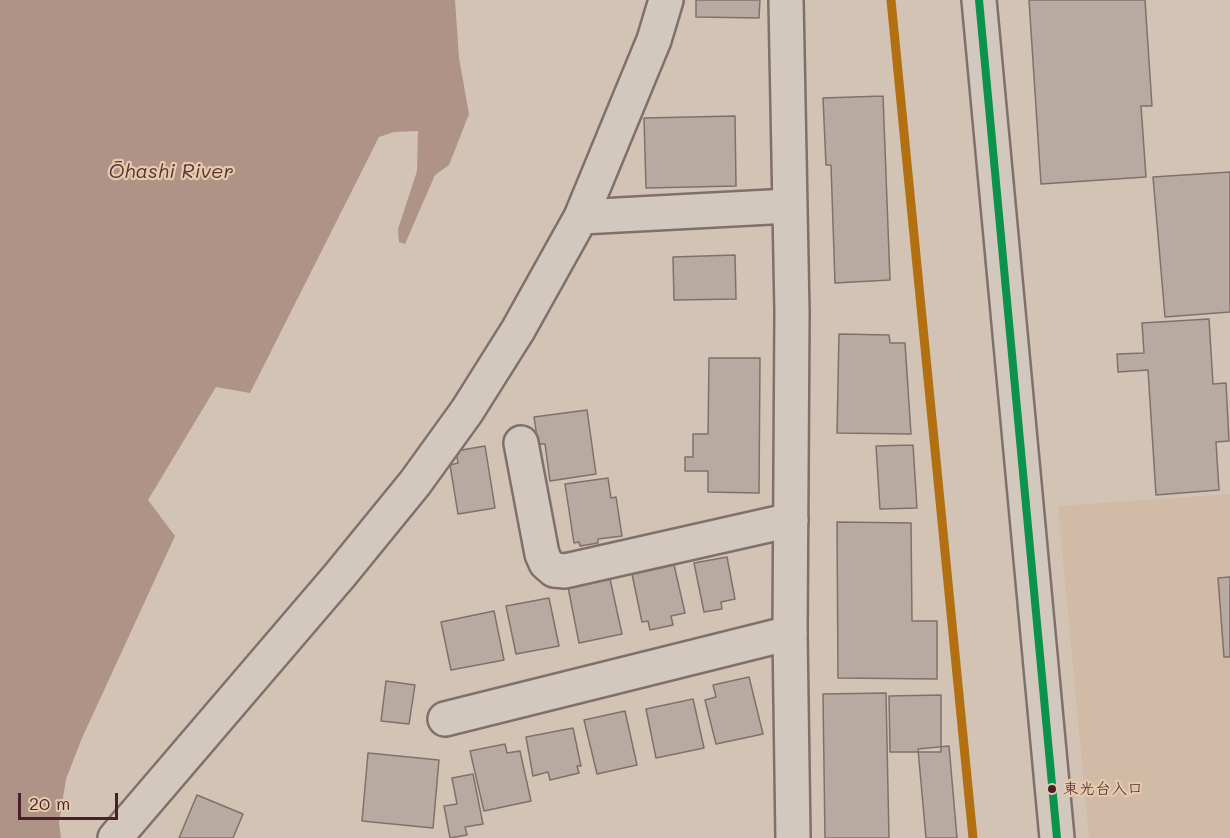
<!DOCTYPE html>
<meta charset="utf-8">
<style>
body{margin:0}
#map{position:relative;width:1230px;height:838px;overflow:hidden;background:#d2c3b4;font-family:Mali,sans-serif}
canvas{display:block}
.scale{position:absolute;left:18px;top:793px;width:100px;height:27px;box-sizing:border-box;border:3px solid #4a1f2b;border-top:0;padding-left:8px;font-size:18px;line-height:21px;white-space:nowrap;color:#4a1f2b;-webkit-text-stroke:4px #e5caac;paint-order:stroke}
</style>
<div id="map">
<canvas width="1230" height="838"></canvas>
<div class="scale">20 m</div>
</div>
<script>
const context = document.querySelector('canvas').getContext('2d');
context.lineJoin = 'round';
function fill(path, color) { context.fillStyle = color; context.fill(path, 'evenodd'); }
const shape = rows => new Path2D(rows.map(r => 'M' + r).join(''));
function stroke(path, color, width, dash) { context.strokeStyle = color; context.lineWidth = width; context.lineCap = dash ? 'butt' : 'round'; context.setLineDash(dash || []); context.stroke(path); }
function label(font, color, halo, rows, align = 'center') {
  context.font = font + ' Mali,"Klee One",sans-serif'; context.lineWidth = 4.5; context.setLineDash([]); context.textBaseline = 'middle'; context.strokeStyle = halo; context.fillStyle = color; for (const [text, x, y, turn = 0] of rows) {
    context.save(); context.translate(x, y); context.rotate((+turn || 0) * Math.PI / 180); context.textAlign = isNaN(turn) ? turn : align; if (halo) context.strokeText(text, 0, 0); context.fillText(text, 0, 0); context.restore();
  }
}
fill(shape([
 [1230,494,1230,838,1089,838,1058,506]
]), '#d1bba6');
fill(shape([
 [0,0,455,0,459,58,469,114,449,165,435,175,405,244,399,242,398,229,417,171,418,131,394,132,379,137,250,393,216,387,148,500,175,536,82,738,66,779,59,823,61,838,0,838]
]), '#af9386');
const building = shape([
 [696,0,760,0,759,18,696,17,696,0],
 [1029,0,1145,0,1152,106,1141,106,1146,177,1041,184,1029,0],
 [883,96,890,280,835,283,831,165,826,165,823,98,883,96],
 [735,116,736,186,646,188,644,118,735,116],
 [1230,172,1230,312,1165,317,1153,177,1230,172],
 [735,255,736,299,674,300,673,257,735,255],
 [1209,319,1213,384,1226,383,1229,441,1216,442,1219,490,1156,495,1148,370,1118,372,1117,354,1144,353,1142,323,1209,319],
 [839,334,889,335,890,343,905,343,911,434,837,433,839,334],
 [709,358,760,358,759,493,708,492,708,471,685,471,685,457,693,457,693,434,708,434,709,358],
 [587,410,596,474,550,481,545,444,538,444,534,417,587,410],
 [913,445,917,508,880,509,876,446,913,445],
 [485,446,495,508,458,514,450,465,458,463,456,451,485,446],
 [608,478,611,498,616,497,622,536,598,539,598,543,580,546,579,542,574,543,565,484,608,478],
 [837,522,911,523,912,621,937,621,937,679,838,678,837,522],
 [727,557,735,599,721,602,722,609,704,612,694,563,727,557],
 [674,565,685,613,671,616,673,625,650,630,648,621,642,622,632,574,674,565],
 [1230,577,1230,657,1224,657,1218,578,1230,577],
 [610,579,622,634,579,643,568,587,610,579],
 [549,598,559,646,516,654,506,606,549,598],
 [494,611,504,660,451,670,441,622,494,611],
 [749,677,763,734,716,744,705,700,716,697,713,685,749,677],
 [386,681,415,685,409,724,381,721,386,681],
 [886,693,889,838,825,838,823,694,886,693],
 [941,695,941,752,890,752,889,696,941,695],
 [693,699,704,748,656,758,646,709,693,699],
 [625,711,637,765,597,774,584,720,625,711],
 [573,728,581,766,577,766,579,773,550,780,548,772,533,776,526,737,573,728],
 [505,744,507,753,520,751,531,801,484,811,470,751,505,744],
 [949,746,957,838,926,838,918,749,949,746],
 [368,753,439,760,433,828,362,821,368,753],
 [473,774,483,824,465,827,467,835,450,838,444,806,457,804,452,778,473,774],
 [197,795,243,814,233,838,179,838,197,795]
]);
fill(building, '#b7aaa0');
stroke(building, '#80706c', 1.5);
const street = shape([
 [581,217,789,206],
 [521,443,542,554,546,563,554,570,565,571,791,520],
 [445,719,790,633],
 [115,838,340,575,415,483,467,411,518,330,581,217,654,40,666,0]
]);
const secondary = shape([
 [786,0,792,312,790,633,793,838]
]);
const highway = shape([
 [979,0,1057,838]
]);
stroke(street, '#80706c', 38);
stroke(secondary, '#80706c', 38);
stroke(highway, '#80706c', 38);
stroke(street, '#d2c8bd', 33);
stroke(secondary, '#d2c8bd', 33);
stroke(highway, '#d2c8bd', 33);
stroke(shape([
 [979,0,1057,838]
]), '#0b924b', 8);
stroke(shape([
 [891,0,973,838]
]), '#b27011', 9);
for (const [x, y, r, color] of [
 [1052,789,5,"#4a1f2b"]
]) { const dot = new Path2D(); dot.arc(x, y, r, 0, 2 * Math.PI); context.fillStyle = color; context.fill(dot); stroke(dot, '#e5caac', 2); }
label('16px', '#4a1f2b', '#e5caac', [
 ["東光台入口",1063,789]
], 'left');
label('italic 20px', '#5b3239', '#e5caac', [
 ["Ōhashi River",171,172]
]);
</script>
